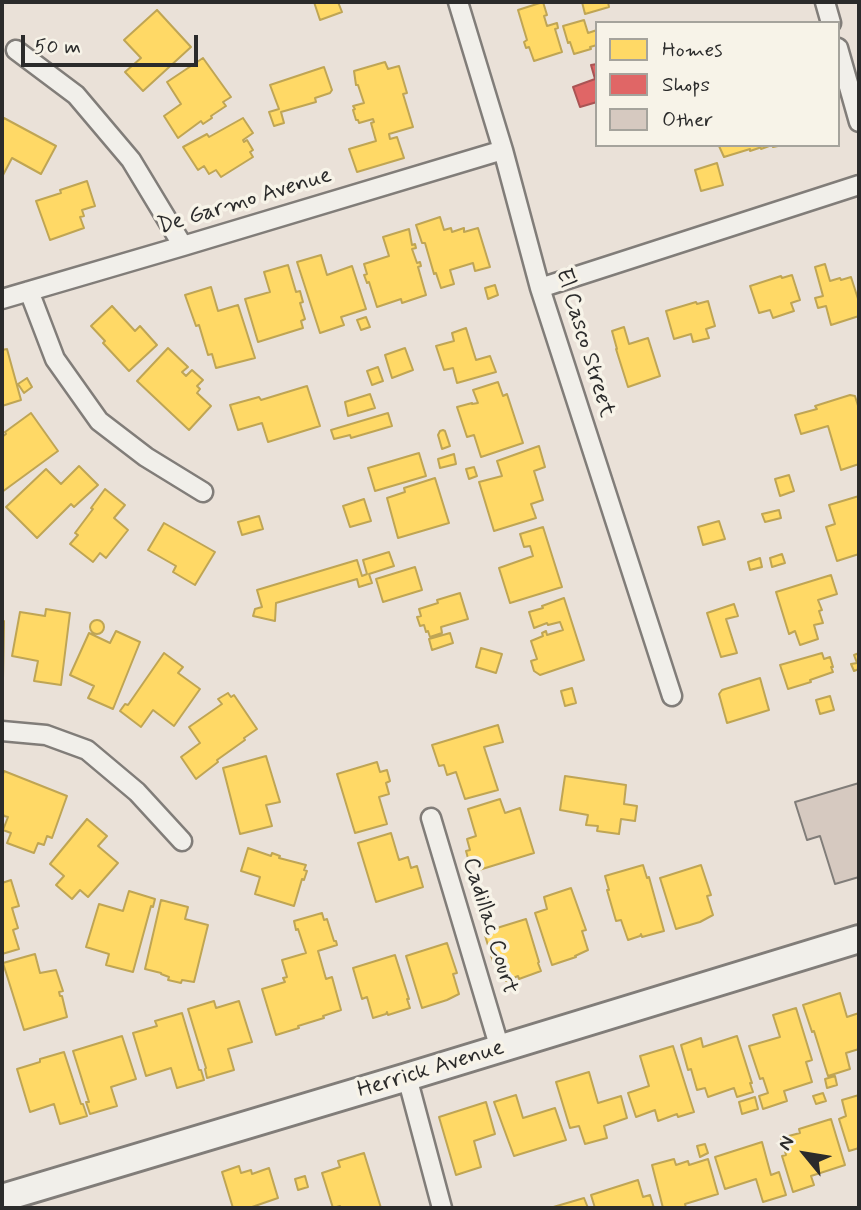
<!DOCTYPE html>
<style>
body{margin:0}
#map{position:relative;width:861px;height:1210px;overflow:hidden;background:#eae1d8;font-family:Mynerve,sans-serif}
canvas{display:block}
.frame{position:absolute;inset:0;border:4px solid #2b2b2b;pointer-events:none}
.legend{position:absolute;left:595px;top:21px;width:245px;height:126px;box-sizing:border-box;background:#f7f3e8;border:2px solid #a5a39c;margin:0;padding:9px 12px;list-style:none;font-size:21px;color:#2b2b2b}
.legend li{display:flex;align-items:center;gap:14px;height:35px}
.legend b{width:35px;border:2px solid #a5a39c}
.north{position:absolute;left:770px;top:1119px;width:70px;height:70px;-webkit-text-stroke:5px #f7f3e8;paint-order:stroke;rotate:300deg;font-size:19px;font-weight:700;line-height:28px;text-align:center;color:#2b2b2b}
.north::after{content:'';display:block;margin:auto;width:24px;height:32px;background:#2b2b2b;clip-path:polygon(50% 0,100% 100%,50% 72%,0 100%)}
.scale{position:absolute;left:21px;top:35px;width:177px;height:32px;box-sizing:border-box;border:4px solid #2b2b2b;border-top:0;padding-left:9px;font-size:21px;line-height:24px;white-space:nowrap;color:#2b2b2b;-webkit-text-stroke:5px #f7f3e8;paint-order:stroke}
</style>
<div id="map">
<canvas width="861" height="1210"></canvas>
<div class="frame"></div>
<ul class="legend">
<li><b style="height:19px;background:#ffd966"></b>Homes</li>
<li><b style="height:19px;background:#e06666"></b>Shops</li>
<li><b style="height:19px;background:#d6c9c0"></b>Other</li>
</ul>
<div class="north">N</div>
<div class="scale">50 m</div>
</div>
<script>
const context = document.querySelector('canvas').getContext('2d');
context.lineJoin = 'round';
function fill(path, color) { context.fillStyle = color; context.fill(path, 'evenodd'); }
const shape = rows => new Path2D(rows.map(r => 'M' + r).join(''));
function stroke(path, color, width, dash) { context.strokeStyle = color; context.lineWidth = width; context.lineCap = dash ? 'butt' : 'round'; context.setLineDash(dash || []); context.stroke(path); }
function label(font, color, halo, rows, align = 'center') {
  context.font = font + ' Mynerve,sans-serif'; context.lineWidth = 7; context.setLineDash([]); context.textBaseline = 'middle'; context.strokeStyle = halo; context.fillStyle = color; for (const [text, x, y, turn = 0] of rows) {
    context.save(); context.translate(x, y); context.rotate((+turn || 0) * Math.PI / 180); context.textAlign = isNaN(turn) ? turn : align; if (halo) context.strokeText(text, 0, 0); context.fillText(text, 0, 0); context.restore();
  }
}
const homes = shape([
 [314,2,338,2,342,12,320,20,314,2],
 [543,2,547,15,544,16,547,26,557,23,558,28,555,29,562,52,534,61,529,47,526,48,524,42,527,40,518,10,543,2],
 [582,2,608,2,609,7,585,14,582,2],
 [157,10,191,47,143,91,125,72,141,58,124,40,157,10],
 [584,20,588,33,597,30,597,45,590,47,591,49,574,54,570,42,568,43,563,26,584,20],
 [203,58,231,97,223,102,226,106,211,116,212,118,203,124,201,121,178,138,164,116,181,104,167,82,203,58],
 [385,62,388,69,399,66,407,93,403,94,413,127,389,134,390,139,397,137,404,158,357,172,349,149,376,141,371,123,374,122,373,119,359,123,358,120,356,120,353,110,355,109,353,106,364,103,358,85,356,85,354,71,385,62],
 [324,67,332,90,330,93,315,98,316,102,281,112,284,123,274,126,269,112,279,109,270,85,324,67],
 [4,118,56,146,41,174,12,158,2,177,2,122,4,118],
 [243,118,253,133,243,140,244,142,247,140,253,150,250,152,253,157,221,177,216,170,209,174,204,166,198,170,183,147,207,134,209,137,243,118],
 [772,145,761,149,760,146,759,148,750,151,750,149,724,157,719,146,777,145,778,146,773,147,772,145],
 [717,163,723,185,701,191,695,170,717,163],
 [87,181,95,206,82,210,84,216,80,217,84,228,50,240,36,201,61,193,60,190,87,181],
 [440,217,444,230,451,228,452,232,464,228,464,232,478,228,490,267,475,271,473,263,450,270,454,284,441,288,436,273,434,274,425,243,422,243,416,225,440,217],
 [409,229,412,245,415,244,416,248,412,249,417,263,420,262,421,266,418,267,426,295,402,303,401,299,377,307,369,282,367,283,364,275,367,274,364,264,389,256,383,237,409,229],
 [321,255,327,275,352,266,366,309,341,317,344,325,320,333,297,262,321,255],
 [825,264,830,281,840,278,841,280,851,277,859,302,859,316,831,325,826,306,818,308,815,298,823,296,815,267,825,264],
 [288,265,296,292,300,291,303,302,300,303,305,319,301,321,303,328,258,342,245,299,270,292,264,272,288,265],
 [792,275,800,300,791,303,794,311,773,318,770,310,759,313,750,286,781,276,782,278,792,275],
 [495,285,498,295,488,299,485,288,495,285],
 [211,287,218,311,238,305,255,358,216,368,212,354,208,355,199,325,196,326,185,295,211,287],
 [708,301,715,326,706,329,709,338,693,342,691,334,674,339,666,311,696,302,697,304,708,301],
 [112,306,135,331,140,326,157,345,129,371,103,343,105,341,91,326,112,306],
 [366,317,370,327,361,330,357,320,366,317],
 [624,327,629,344,648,338,660,376,628,387,616,349,617,349,612,331,624,327],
 [466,328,476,360,490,356,496,372,457,383,453,368,444,370,436,346,454,341,452,333,466,328],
 [168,348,188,367,182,372,186,376,192,370,203,380,197,386,200,389,197,393,211,406,189,430,137,381,168,348],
 [405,348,413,370,392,378,385,355,405,348],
 [7,349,21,400,2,406,2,350,7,349],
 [378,367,383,381,372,385,367,371,378,367],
 [27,378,32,387,24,393,18,384,27,378],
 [498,382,503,396,507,394,523,443,481,457,474,435,467,437,457,407,472,403,472,404,478,403,473,390,498,382],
 [307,386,320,426,268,442,262,423,238,430,230,405,259,397,261,400,307,386],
 [370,394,375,408,348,416,345,402,370,394],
 [850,395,855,396,859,409,859,464,841,470,828,426,801,434,795,415,817,409,815,406,850,395],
 [31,413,58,451,2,492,2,437,6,434,5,432,31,413],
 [388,413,392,426,351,438,350,435,334,439,331,430,388,413],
 [443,430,445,431,450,446,442,449,438,435,440,431,443,430],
 [539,446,545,467,534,471,543,500,531,504,536,518,494,531,479,482,502,476,497,461,539,446],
 [419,453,426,476,375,491,368,468,419,453],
 [454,454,456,464,440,468,438,459,454,454],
 [79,466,98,485,74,507,71,504,37,538,6,507,46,469,61,484,79,466],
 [474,467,477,476,469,479,466,469,474,467],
 [789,475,794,491,780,496,775,479,789,475],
 [435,478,449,523,398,538,387,498,405,492,404,488,435,478],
 [105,489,125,505,114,518,128,530,106,558,100,553,93,562,70,544,78,535,75,533,93,509,91,508,105,489],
 [859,496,859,554,837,561,826,527,835,524,829,505,859,496],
 [364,499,371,521,350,527,343,506,364,499],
 [779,510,781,518,765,522,762,514,779,510],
 [259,516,263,529,242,535,238,522,259,516],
 [719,521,725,539,703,545,698,527,719,521],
 [164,523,215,552,195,585,173,572,176,566,148,550,164,523],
 [543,527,562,587,510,603,499,568,533,556,530,546,524,547,520,534,543,527],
 [389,552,394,566,369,574,372,583,359,587,357,579,276,603,275,621,253,616,255,609,262,607,257,590,357,560,362,576,367,574,363,560,389,552],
 [782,554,785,563,772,567,770,558,782,554],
 [760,558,762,567,750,570,748,562,760,558],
 [415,567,422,590,383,602,376,579,415,567],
 [831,575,837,594,818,600,822,610,819,611,823,623,814,625,818,639,800,645,795,631,789,634,776,592,831,575],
 [460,593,468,619,441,627,442,633,430,637,428,631,426,632,424,625,420,626,417,617,421,616,419,609,438,603,437,600,460,593],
 [564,598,584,660,540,675,534,671,531,661,537,659,531,641,543,636,542,633,546,631,547,635,563,630,560,622,548,625,547,623,534,628,529,612,543,608,542,606,564,598],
 [734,604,738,616,726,619,737,653,721,657,707,613,734,604],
 [46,609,70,613,61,685,34,681,38,661,12,656,20,612,45,616,46,609],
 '90 627a7 7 0 1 1 14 0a7 7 0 1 1-14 0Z',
 [2,621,4,621,3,679,2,679,2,621],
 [116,631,140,642,113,709,88,698,94,686,70,675,89,633,110,643,116,631],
 [450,633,453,643,432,650,429,639,450,633],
 [481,648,502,654,496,673,476,667,481,648],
 [164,653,183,667,178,673,200,689,174,726,153,710,141,727,120,711,125,704,128,705,164,653],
 [822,653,824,659,830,657,833,667,831,667,833,672,810,680,811,682,788,689,780,665,822,653],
 [859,653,859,669,854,671,851,664,857,663,854,655,859,653],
 [760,678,769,710,727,723,719,694,722,690,760,678],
 [572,688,576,703,565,706,561,691,572,688],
 [228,693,231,697,234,695,257,729,244,738,245,740,217,760,218,762,196,779,181,757,200,743,189,727,222,704,218,699,228,693],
 [830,696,834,710,820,714,816,700,830,696],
 [498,725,503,742,484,747,498,790,465,799,456,772,447,775,444,765,439,766,432,745,498,725],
 [266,756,280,802,266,805,272,826,240,834,223,768,266,756],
 [377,762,380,772,387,770,390,781,386,783,389,794,379,797,387,824,355,833,337,774,377,762],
 [4,771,67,796,52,838,47,836,44,845,38,843,34,853,7,843,11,833,3,830,8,817,4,816,2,812,2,778,4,771],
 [565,776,626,785,624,804,637,806,635,821,621,819,619,834,597,831,598,826,586,825,588,815,560,810,565,776],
 [500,799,505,813,520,808,534,853,479,870,476,860,469,862,466,851,470,850,467,839,476,836,468,809,500,799],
 [87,819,107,836,98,846,118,863,88,897,80,890,72,899,56,885,64,876,50,864,87,819],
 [391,833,399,860,408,857,411,868,417,866,423,887,376,902,358,843,391,833],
 [248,848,271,856,272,853,280,856,279,858,306,865,304,870,307,871,304,880,302,879,294,906,255,894,260,877,241,871,248,848],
 [643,865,647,878,649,877,664,931,642,937,641,934,640,936,628,940,621,920,616,921,607,890,609,890,605,876,643,865],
 [701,865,711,895,707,896,713,915,700,922,676,929,660,878,701,865],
 [11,880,19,906,12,908,18,928,13,930,19,949,2,954,2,883,11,880],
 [571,888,586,930,582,931,588,950,575,956,576,957,552,965,535,913,547,909,544,897,571,888],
 [129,891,155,899,153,907,151,906,133,972,106,965,109,954,86,947,99,904,123,911,129,891],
 [161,900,188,907,185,919,208,925,194,982,182,980,181,983,168,980,169,977,161,974,161,973,145,969,161,900],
 [322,913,324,920,327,919,334,941,336,941,337,945,318,951,326,979,332,977,341,1010,323,1016,324,1018,298,1026,299,1028,276,1035,262,989,285,982,283,978,287,977,282,960,306,953,298,929,296,930,294,921,322,913],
 [526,919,539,962,538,963,541,971,519,979,518,976,506,981,498,961,493,962,484,932,526,919],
 [447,943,457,973,453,974,459,994,447,1000,422,1008,406,956,447,943],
 [35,954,40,973,56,970,63,991,59,992,60,996,62,996,67,1017,24,1030,3,963,35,954],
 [395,955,409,999,407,999,410,1008,388,1015,387,1012,386,1014,373,1018,367,997,362,999,353,968,395,955],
 [840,993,847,1017,859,1013,859,1049,846,1053,850,1069,828,1076,814,1031,812,1032,803,1005,840,993],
 [214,1001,216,1008,239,1001,252,1042,228,1049,234,1070,207,1078,205,1069,206,1068,188,1009,214,1001],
 [796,1008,812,1060,806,1062,812,1082,784,1091,787,1101,763,1109,759,1096,768,1093,763,1078,760,1079,749,1046,780,1037,773,1015,796,1008],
 [182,1013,199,1070,201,1070,204,1080,177,1088,171,1068,146,1076,133,1033,157,1026,155,1021,182,1013],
 [122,1036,136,1079,111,1087,117,1106,90,1114,86,1102,89,1102,73,1051,122,1036],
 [737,1036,752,1083,750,1083,753,1092,737,1097,734,1088,708,1097,705,1088,697,1090,691,1069,688,1070,681,1045,701,1038,703,1047,737,1036],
 [673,1046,694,1112,678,1117,677,1114,658,1121,655,1110,636,1117,628,1093,649,1086,640,1056,673,1046],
 [64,1052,81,1104,83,1104,87,1116,60,1124,54,1104,30,1112,17,1069,40,1062,40,1059,64,1052],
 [589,1072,598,1103,621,1096,627,1118,604,1126,607,1138,585,1144,579,1126,570,1128,556,1082,589,1072],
 [835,1076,837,1085,827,1088,825,1079,835,1076],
 [823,1093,826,1101,816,1104,813,1096,823,1093],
 [516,1095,523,1118,555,1108,566,1140,514,1156,494,1102,516,1095],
 [859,1095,859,1148,849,1151,839,1119,846,1116,842,1100,859,1095],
 [755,1097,758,1109,742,1114,739,1102,755,1097],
 [486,1102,495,1134,474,1141,481,1167,456,1175,439,1117,486,1102],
 [831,1119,845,1165,811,1176,814,1185,793,1192,782,1156,786,1155,781,1138,800,1133,799,1129,831,1119],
 [762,1142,771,1175,779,1172,786,1195,763,1202,756,1179,725,1189,715,1157,762,1142],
 [705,1144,708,1153,700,1157,697,1146,705,1144],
 [364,1153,381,1208,341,1208,340,1206,333,1208,322,1173,340,1167,338,1161,364,1153],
 [674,1159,676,1165,688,1161,689,1165,708,1159,718,1194,685,1204,686,1208,663,1208,652,1165,674,1159],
 [239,1166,241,1173,251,1170,252,1174,269,1168,278,1198,252,1207,253,1208,233,1208,222,1172,239,1166],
 [305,1176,308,1187,298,1190,295,1179,305,1176],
 [638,1180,643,1197,650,1195,654,1208,595,1208,591,1195,638,1180],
 [584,1198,588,1208,550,1208,584,1198]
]);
fill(homes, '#ffd966');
stroke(homes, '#bfa554', 2);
const shops = shape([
 [597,64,597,102,580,107,573,87,595,79,591,65,597,64]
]);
fill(shops, '#e06666');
stroke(shops, '#aa5454', 2);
const building = shape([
 [859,783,859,877,835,884,820,836,807,840,795,802,859,783]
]);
fill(building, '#d6c9c0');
stroke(building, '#817d79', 2);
const street = shape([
 [458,2,503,150,540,288,672,696],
 [825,2,831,23],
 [838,48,859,122],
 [16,50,76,95,131,160,183,246],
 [540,288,859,185],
 [29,291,55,359,99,421,146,457,203,492],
 [2,299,183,246,503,150],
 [2,731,46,735,87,750,137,792,182,841],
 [431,818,500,1049],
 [407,1077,442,1208]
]);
const secondary = shape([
 [2,1198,407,1077,859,939]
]);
stroke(street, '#817d79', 23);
stroke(secondary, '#817d79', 32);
stroke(street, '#f1efea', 18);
stroke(secondary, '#f1efea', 26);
label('23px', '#2b2b2b', '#f7f3e8', [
 ["De Garmo Avenue",245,202,-17],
 ["El Casco Street",584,343,73],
 ["Cadillac Court",489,926,73],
 ["Herrick Avenue",431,1070,-17]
]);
</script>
